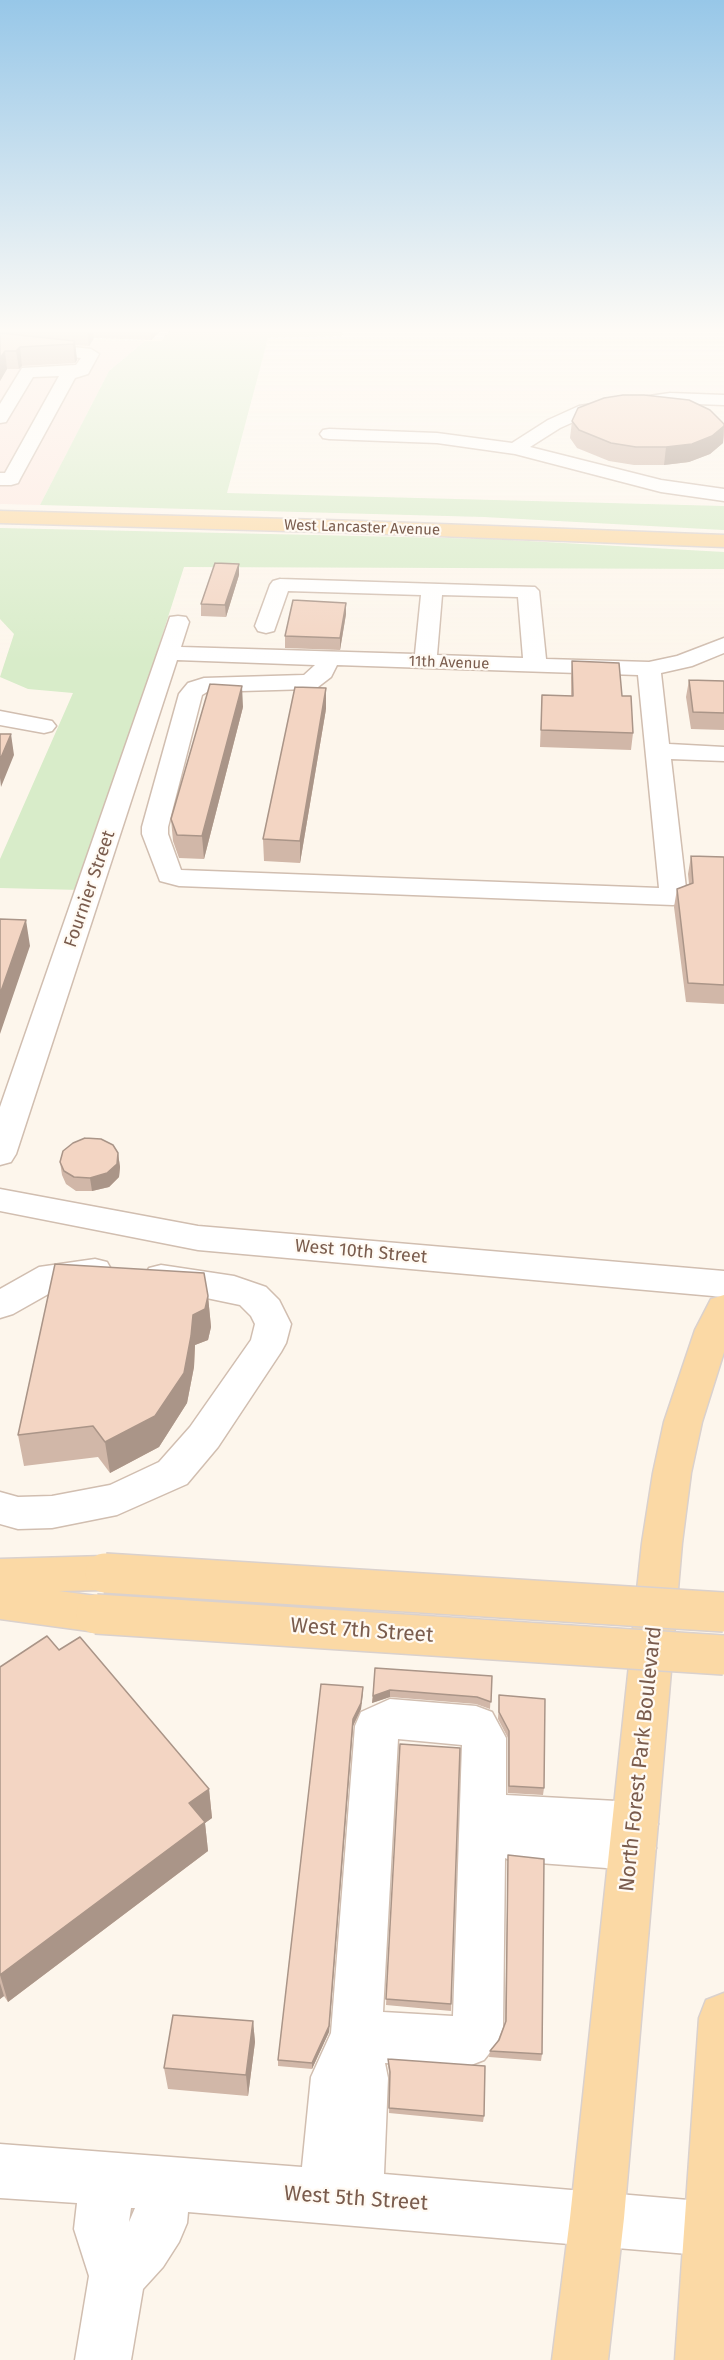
<!DOCTYPE html>
<style>
body{margin:0}
canvas{display:block;background:#fdf6ec}
</style>
<canvas width="724" height="2360"></canvas>
<script>
const context = document.querySelector('canvas').getContext('2d');
context.lineJoin = 'round';
function fill(path, color) { context.fillStyle = color; context.fill(path, 'evenodd'); }
const shape = rows => new Path2D(rows.map(r => 'M' + r).join(''));
function stroke(path, color, width, dash) { context.strokeStyle = color; context.lineWidth = width; context.lineCap = dash ? 'butt' : 'round'; context.setLineDash(dash || []); context.stroke(path); }
function label(font, color, halo, rows, align = 'center') {
  context.font = font + ' "Fira Sans",sans-serif'; context.lineWidth = 4.5; context.setLineDash([]); context.textBaseline = 'middle'; context.strokeStyle = halo; context.fillStyle = color; for (const [text, x, y, turn = 0] of rows) {
    context.save(); context.translate(x, y); context.rotate((+turn || 0) * Math.PI / 180); context.textAlign = isNaN(turn) ? turn : align; if (halo) context.strokeText(text, 0, 0); context.fillText(text, 0, 0); context.restore();
  }
}
fill(shape([
 [0,338,145,341,109,371,40,505,0,504]
]), '#fde8e0');
fill(shape([
 [171,330,343,330,342,336,268,338,227,493,724,506,724,530,484,517,40,505,109,371,145,341,161,341],
 [0,528,492,539,724,552,724,569,184,567,81,890,0,888,0,859,73,693,28,689,0,677,14,634,0,619]
]), '#d8ecc9');
const minor = shape([
 [0,339,91,349,99,354,88,374,75,378,20,479,18,483,11,485,0,485,0,473,5,473,59,376,33,377,6,422,0,423,0,404,22,368,76,365,81,358,0,349,0,339],
 [670,393,724,395,724,405,670,403,589,415,560,428,530,447,661,480,724,489,724,501,661,492,515,454,437,443,329,439,323,438,320,434,323,430,329,429,437,433,512,443,548,420,579,406,670,393],
 [280,579,535,587,539,591,546,659,649,662,677,656,724,638,724,653,692,666,661,673,669,744,724,747,724,761,671,759,687,897,683,903,673,905,179,886,160,881,142,834,142,827,179,694,183,689,188,683,204,678,304,675,315,665,177,660,16,1154,11,1162,0,1165,0,1107,170,617,178,616,186,617,189,622,181,647,415,654,421,595,288,591,274,631,266,633,258,631,255,626,270,585,273,581,280,579],
 [442,595,518,597,523,658,437,655,442,595],
 [337,665,638,675,659,888,181,870,168,834,168,827,202,695,207,692,310,689,318,687,331,677,337,665],
 [0,711,52,721,56,726,52,731,44,733,0,725,0,711],
 [0,1189,198,1226,724,1271,724,1297,198,1250,0,1211,0,1189],
 [95,1259,107,1262,112,1271,107,1280,59,1288,13,1314,0,1318,0,1289,39,1267,95,1259],
 [161,1265,234,1276,266,1287,279,1300,291,1324,286,1343,281,1352,218,1447,187,1484,117,1515,52,1528,18,1529,0,1524,0,1492,18,1497,52,1496,110,1485,159,1462,190,1427,251,1340,255,1324,251,1316,240,1305,149,1286,144,1277,149,1268,161,1265],
 [390,1699,476,1706,492,1712,506,1738,506,1795,635,1802,651,1809,658,1824,652,1838,656,1848,649,1864,633,1870,512,1861,505,1858,503,2027,496,2045,484,2060,466,2067,385,2063,388,2078,384,2174,712,2202,724,2207,724,2251,712,2256,188,2212,187,2223,179,2242,163,2267,143,2289,131,2360,75,2360,89,2276,74,2229,77,2203,0,2198,0,2144,302,2167,311,2077,331,2033,355,1726,361,1712,390,1699],
 [398,1739,462,1745,453,2016,383,2012,398,1739],
 [131,2208,135,2208,129,2222,131,2208]
]);
const major = shape([
 [0,511,360,521,724,535,724,547,360,533,0,523,0,511],
 [724,1295,724,1352,702,1422,691,1473,682,1543,624,2218,608,2360,552,2360,570,2218,642,1543,653,1473,664,1422,695,1330,711,1299,724,1295],
 [105,1556,119,1561,125,1573,119,1585,105,1590,59,1591,96,1596,111,1601,117,1614,111,1627,96,1632,0,1619,0,1559,105,1556],
 [724,1993,724,2360,675,2360,699,2018,706,2000,724,1993]
]);
stroke(minor, '#d1beb0', 3);
stroke(major, '#dad1cd', 3);
fill(minor, '#fff');
fill(major, '#fbd9a5');
const majorBridge = shape([
 [105,1573,724,1612],
 [96,1614,724,1655]
]);
stroke(majorBridge, '#dad1cd', 42, []);
stroke(majorBridge, '#fbd9a5', 39);
fill(shape([
 [0,330,161,330,151,340,94,338,89,346,75,345,77,360,75,363,22,366,19,369,7,369,0,381],
 [572,421,724,424,724,435,723,443,710,454,689,462,664,465,634,465,609,461,577,448,570,438],
 [239,575,226,617,201,616,201,604],
 [346,603,346,614,340,650,285,648,285,636],
 [572,661,622,696,633,733,631,750,540,747,542,695,571,696,571,678],
 [689,680,724,681,724,730,691,729,686,697],
 [243,707,204,859,179,858,173,841,171,819],
 [326,709,300,863,264,861,263,839],
 [691,856,724,857,724,1004,686,1002,674,907,677,889,689,884,688,874],
 [118,1153,120,1167,119,1177,109,1187,92,1191,76,1191,66,1184,62,1175,60,1162],
 [208,1296,211,1327,208,1340,195,1345,194,1367,187,1403,159,1447,110,1473,98,1457,24,1466,18,1435],
 [59,1650,209,1789,212,1818,205,1823,208,1851,8,2002,4,1996,0,1999,0,1667],
 [375,1668,492,1676,490,1709,476,1704,390,1697,372,1703],
 [321,1684,363,1694,361,1709,353,1726,329,2032,312,2069,278,2066,278,2060],
 [499,1702,544,1788,543,1795,508,1793,508,1738,498,1719],
 [400,1744,460,1748,451,2011,386,2005],
 [508,1855,542,2054,541,2061,489,2057,490,2051,499,2040,505,2023],
 [253,2021,255,2042,248,2096,168,2089,164,2068],
 [388,2059,484,2116,483,2122,389,2113,390,2078,388,2065]
]), '#d1b7a8');
fill(shape([
 [87,330,93,330,94,338,89,346],
 [150,330,161,330,151,340],
 [75,341,77,360,75,363,73,344],
 [20,347,22,366,19,369,16,351],
 [5,351,7,369,0,381,0,358],
 [724,426,723,443,710,454,689,462,664,465,666,447],
 [239,564,239,575,226,617,225,605],
 [346,603,346,614,340,650,340,638],
 [242,686,243,707,204,859,202,836],
 [326,688,326,709,300,863,300,841],
 [11,734,14,755,1,787,0,778,0,760],
 [26,920,30,946,0,1034,0,994],
 [118,1153,120,1167,119,1177,109,1187,92,1191,90,1178],
 [208,1296,211,1327,208,1340,195,1345,194,1367,187,1403,159,1447,110,1473,105,1442,193,1315],
 [363,1687,361,1709,353,1726,329,2032,312,2069,312,2063,353,1719],
 [390,1690,390,1697,372,1703,373,1696],
 [209,1789,212,1818,205,1823,208,1851,8,2002,0,1975,189,1803],
 [0,1983,4,1996,0,1999],
 [253,2021,255,2042,248,2096,246,2075]
]), '#aa9588');
const building = shape([
 [0,333,75,341,73,344,20,347,16,351,5,351,0,358,0,333],
 [623,395,644,395,689,400,710,410,724,424,724,426,712,436,692,444,666,447,636,447,611,443,579,430,572,421,578,408,604,398,623,395],
 [215,563,239,564,225,605,201,604,215,563],
 [293,600,346,603,340,638,285,636,293,600],
 [572,661,619,663,622,696,631,696,633,733,541,730,542,695,573,696,572,661],
 [689,680,724,681,724,713,693,712,689,680],
 [210,684,242,686,202,836,177,835,171,819,210,684],
 [295,687,326,688,300,841,263,839,295,687],
 [0,734,11,734,0,760,0,734],
 [691,856,724,857,724,985,688,983,677,889,693,883,691,856],
 [0,919,26,920,0,994,0,919],
 [85,1138,101,1139,113,1145,118,1153,117,1164,107,1173,90,1178,74,1177,64,1171,60,1162,63,1151,73,1143,85,1138],
 [55,1264,204,1273,208,1296,205,1309,193,1315,191,1336,184,1373,155,1416,105,1442,93,1426,18,1435,55,1264],
 [47,1636,59,1650,80,1637,209,1789,189,1803,205,1822,0,1975,0,1667,47,1636],
 [375,1668,492,1676,491,1702,477,1697,390,1690,373,1696,375,1668],
 [321,1684,363,1687,361,1703,353,1719,329,2026,312,2063,278,2060,321,1684],
 [499,1695,545,1699,544,1788,509,1786,509,1731,499,1712,499,1695],
 [400,1744,460,1748,451,2004,386,1999,400,1744],
 [508,1855,544,1859,542,2054,490,2051,499,2040,506,2021,508,1855],
 [173,2015,253,2021,246,2075,164,2068,173,2015],
 [388,2059,485,2066,484,2116,389,2108,390,2072,388,2059]
]);
fill(building, '#f3d5c3');
stroke(building, '#aa9588', 1.5);
const sky = context.createLinearGradient(0, 0, 0, 661);
sky.addColorStop(0, '#97c7e8');
sky.addColorStop(0.5, '#fefbf6');
sky.addColorStop(1, '#fefbf600');
context.fillStyle = sky;
context.fillRect(0, 0, 724, 661);
label('15px', '#7a5c4d', '#fffaf3', [
 ["West Lancaster Avenue",362,528,2],
 ["11th Avenue",449,663,2]
]);
label('18px', '#7a5c4d', '#fffaf3', [
 ["Fournier Street",90,889,-71],
 ["West 10th Street",361,1252,5]
]);
label('21px', '#7a5c4d', '#fffaf3', [
 ["West 7th Street",362,1631,4],
 ["North Forest Park Boulevard",641,1759,-84],
 ["West 5th Street",356,2199,4]
]);
</script>
